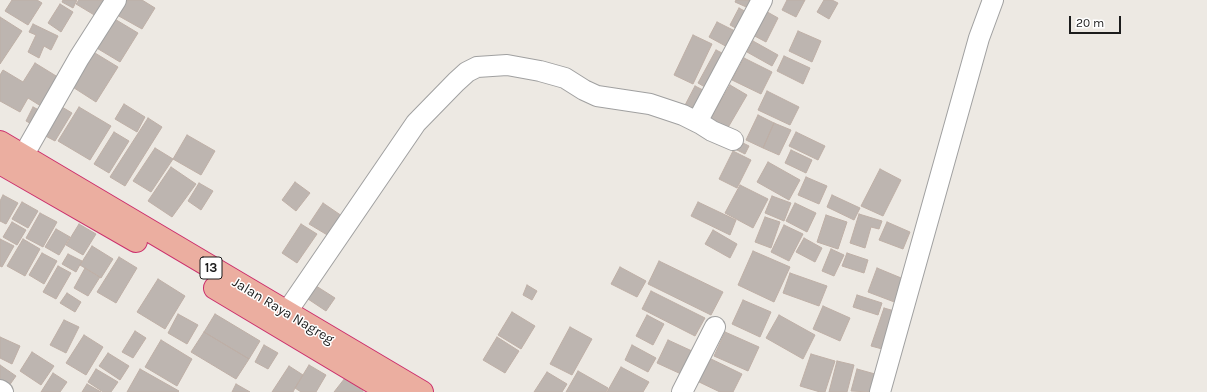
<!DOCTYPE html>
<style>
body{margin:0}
#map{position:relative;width:1207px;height:392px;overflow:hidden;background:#ede9e3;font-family:Karla,sans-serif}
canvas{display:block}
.scale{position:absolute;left:1069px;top:16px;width:52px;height:18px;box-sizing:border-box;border:2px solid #1c1c1c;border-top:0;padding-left:5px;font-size:12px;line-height:14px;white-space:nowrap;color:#1c1c1c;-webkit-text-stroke:3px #fff;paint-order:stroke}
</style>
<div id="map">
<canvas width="1207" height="392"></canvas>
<div class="scale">20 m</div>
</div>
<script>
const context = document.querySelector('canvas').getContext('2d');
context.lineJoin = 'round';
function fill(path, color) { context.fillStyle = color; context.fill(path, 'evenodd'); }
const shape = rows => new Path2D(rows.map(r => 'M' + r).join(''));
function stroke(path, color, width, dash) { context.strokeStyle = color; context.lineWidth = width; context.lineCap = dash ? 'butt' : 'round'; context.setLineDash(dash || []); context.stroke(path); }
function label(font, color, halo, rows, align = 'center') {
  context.font = font + ' Karla,sans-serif'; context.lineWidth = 3; context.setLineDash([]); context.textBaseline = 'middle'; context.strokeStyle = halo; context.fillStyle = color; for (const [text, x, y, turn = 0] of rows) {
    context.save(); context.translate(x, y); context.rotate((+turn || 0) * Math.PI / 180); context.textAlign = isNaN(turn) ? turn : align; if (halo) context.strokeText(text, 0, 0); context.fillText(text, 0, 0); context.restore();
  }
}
const building = shape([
 [12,0,37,0,42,3,28,25,5,11,12,0],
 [63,0,77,0,73,8,62,2,63,0],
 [79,0,107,0,96,16,76,4,79,0],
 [126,0,142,0,155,8,142,29,117,15,126,0],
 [736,0,758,0,753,10,735,2,736,0],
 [787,0,805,0,796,17,782,10,787,0],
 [824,0,832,0,838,3,829,19,817,12,824,0],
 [60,4,73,12,61,32,48,23,60,4],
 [739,8,750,14,741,31,730,25,739,8],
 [762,9,778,18,766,42,749,33,762,9],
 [0,17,22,31,0,64,0,17],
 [113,18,138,33,120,62,95,47,113,18],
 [717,22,739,33,731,49,709,37,717,22],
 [33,24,58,36,51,50,44,46,39,58,28,52,36,35,29,32,33,24],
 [798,31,821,41,812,62,789,51,798,31],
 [693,35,712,44,693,84,674,75,693,35],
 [753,41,778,55,772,66,747,52,753,41],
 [90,50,118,67,96,102,68,84,90,50],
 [716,50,728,56,710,90,698,83,716,50],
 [784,56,810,68,803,84,777,71,784,56],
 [744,58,772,72,761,94,732,80,744,58],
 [35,63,61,79,44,108,28,98,20,112,0,101,0,75,3,70,23,82,35,63],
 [730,85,747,95,726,131,709,121,730,85],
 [695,86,707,92,695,115,683,109,695,86],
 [767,91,799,107,790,125,758,110,767,91],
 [57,104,72,113,55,141,40,133,57,104],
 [124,104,145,117,137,132,115,119,124,104],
 [33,107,45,113,37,127,26,121,33,107],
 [79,107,111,126,90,160,58,141,79,107],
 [758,115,774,123,763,148,746,140,758,115],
 [148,118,162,127,125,186,110,177,148,118],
 [774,123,791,130,779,155,763,148,774,123],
 [114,132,129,141,109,173,94,164,114,132],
 [796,132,825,146,818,160,789,146,796,132],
 [187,135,215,151,201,175,173,159,187,135],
 [737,140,749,146,745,154,733,148,737,140],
 [155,148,173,159,151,192,133,181,155,148],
 [791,150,812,160,806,173,785,163,791,150],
 [733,151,751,160,737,188,719,179,733,151],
 [768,162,800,180,789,200,757,182,768,162],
 [171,167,196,184,172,217,148,201,171,167],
 [880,169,901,180,883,216,861,206,880,169],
 [806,177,827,186,819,204,798,195,806,177],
 [295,182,310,193,296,211,282,200,295,182],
 [199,183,213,191,201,210,188,201,199,183],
 [740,185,768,199,753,228,725,213,740,185],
 [3,195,18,203,6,224,0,221,0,201,3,195],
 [832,195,860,208,854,220,827,207,832,195],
 [772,196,791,203,784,221,765,213,772,196],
 [22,202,38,211,28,228,12,219,22,202],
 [698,202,736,220,730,235,691,216,698,202],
 [323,203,342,216,329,236,309,224,323,203],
 [795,203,816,213,807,232,786,221,795,203],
 [40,213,57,222,43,247,26,238,40,213],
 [859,214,882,221,879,229,871,227,865,248,850,243,859,214],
 [826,215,847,222,838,249,817,242,826,215],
 [765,217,780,222,771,248,755,242,765,217],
 [12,222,26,230,17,245,3,237,12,222],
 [887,222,910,232,903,249,879,240,887,222],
 [79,224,96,234,83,255,66,245,79,224],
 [301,224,317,234,297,263,282,253,301,224],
 [784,225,803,234,789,261,771,252,784,225],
 [56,229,70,237,59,255,45,247,56,229],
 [713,230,737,244,730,258,705,244,713,230],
 [804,238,822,248,815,262,796,252,804,238],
 [0,239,14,246,2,267,0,266,0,239],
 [23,239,40,249,25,276,7,266,23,239],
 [92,246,113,259,101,278,80,265,92,246],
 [831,249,844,255,834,276,822,271,831,249],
 [753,251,790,267,774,302,738,285,753,251],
 [42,253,57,261,44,284,29,275,42,253],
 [847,253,868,260,864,273,842,266,847,253],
 [68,254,82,261,76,272,62,264,68,254],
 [119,257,137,268,116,303,97,292,119,257],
 [659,261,723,292,711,315,648,284,659,261],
 [58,266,71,273,56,299,43,292,58,266],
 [620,267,646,281,637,297,611,284,620,267],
 [85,268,100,277,88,296,74,288,85,268],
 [877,268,906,280,897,303,868,292,877,268],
 [790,273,827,286,819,306,783,293,790,273],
 [158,279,185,296,165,329,137,312,158,279],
 [313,284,335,298,326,311,305,297,313,284],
 [527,285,537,291,532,300,523,295,527,285],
 [651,291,705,318,695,336,642,309,651,291],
 [67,293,81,302,75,312,60,303,67,293],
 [857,295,882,303,878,315,853,307,857,295],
 [743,300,771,312,760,337,732,324,743,300],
 [823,306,850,318,840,341,813,329,823,306],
 [884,308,898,312,886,350,871,346,884,308],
 [512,312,535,326,521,349,498,335,512,312],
 [178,314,198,325,187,344,168,333,178,314],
 [215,314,260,341,249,359,204,332,215,314],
 [647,315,664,324,653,345,636,336,647,315],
 [779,315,815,335,803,359,766,338,779,315],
 [64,320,79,327,66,353,50,345,64,320],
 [570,327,592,339,572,375,550,364,570,327],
 [135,331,146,338,133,358,122,352,135,331],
 [204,332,249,359,236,379,191,352,204,332],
 [725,332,759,347,748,371,714,356,725,332],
 [84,335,103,347,86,375,66,363,84,335],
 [0,337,20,346,12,364,0,358,0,337],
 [497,337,519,351,505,373,483,360,497,337],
 [161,340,192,359,177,386,145,367,161,340],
 [668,340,692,351,681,374,657,363,668,340],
 [264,345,278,353,268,369,255,362,264,345],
 [632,345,656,358,648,372,625,360,632,345],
 [32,352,54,366,41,385,20,371,32,352],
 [108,353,129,366,120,380,99,366,108,353],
 [811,354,835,361,825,392,820,392,800,386,811,354],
 [707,357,742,374,733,392,720,392,695,380,707,357],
 [837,361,854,365,847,392,829,392,837,361],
 [0,365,16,376,6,390,0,386,0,365],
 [309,365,326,375,316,392,301,392,295,388,309,365],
 [289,366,303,375,295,388,293,392,272,392,289,366],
 [621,367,649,382,643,392,607,392,621,367],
 [96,369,118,382,111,392,103,392,88,382,96,369],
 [140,369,179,391,178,392,127,392,140,369],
 [857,369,875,374,870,392,851,391,857,369],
 [578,371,608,388,606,392,566,392,578,371],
 [547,372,567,384,562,392,534,392,547,372],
 [53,373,67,382,60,392,41,392,53,373],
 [345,378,363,391,363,392,334,392,345,378],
 [87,384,101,392,82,392,87,384],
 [236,384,250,392,232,392,236,384]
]);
fill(building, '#bdb5b0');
stroke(building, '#beafa6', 1);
const minor = shape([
 [697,122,762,0],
 [23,156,79,58,116,0],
 [286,313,416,123,456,82,467,72,477,67,507,65,540,71,565,78,584,90,597,96,650,104,683,115,701,124,712,131,733,140],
 [0,390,3,392],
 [682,392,715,327],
 [880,392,979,38,993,0]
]);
const trunk = shape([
 [0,142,422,392],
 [0,163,136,241],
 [215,288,389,392]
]);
stroke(minor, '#a0a0a0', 22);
stroke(trunk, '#cc2f6c', 24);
stroke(minor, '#fff', 20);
stroke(trunk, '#ebaea0', 22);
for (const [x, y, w] of [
 [211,268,22]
]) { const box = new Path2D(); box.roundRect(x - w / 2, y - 11, w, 22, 3); context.fillStyle = '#fff'; context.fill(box); stroke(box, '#1c1c1c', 1); }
label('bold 13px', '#1c1c1c', null, [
 ["13",211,268]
]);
label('14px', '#1c1c1c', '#fff', [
 ["Jalan Raya Nagreg",283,311,31]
]);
</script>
